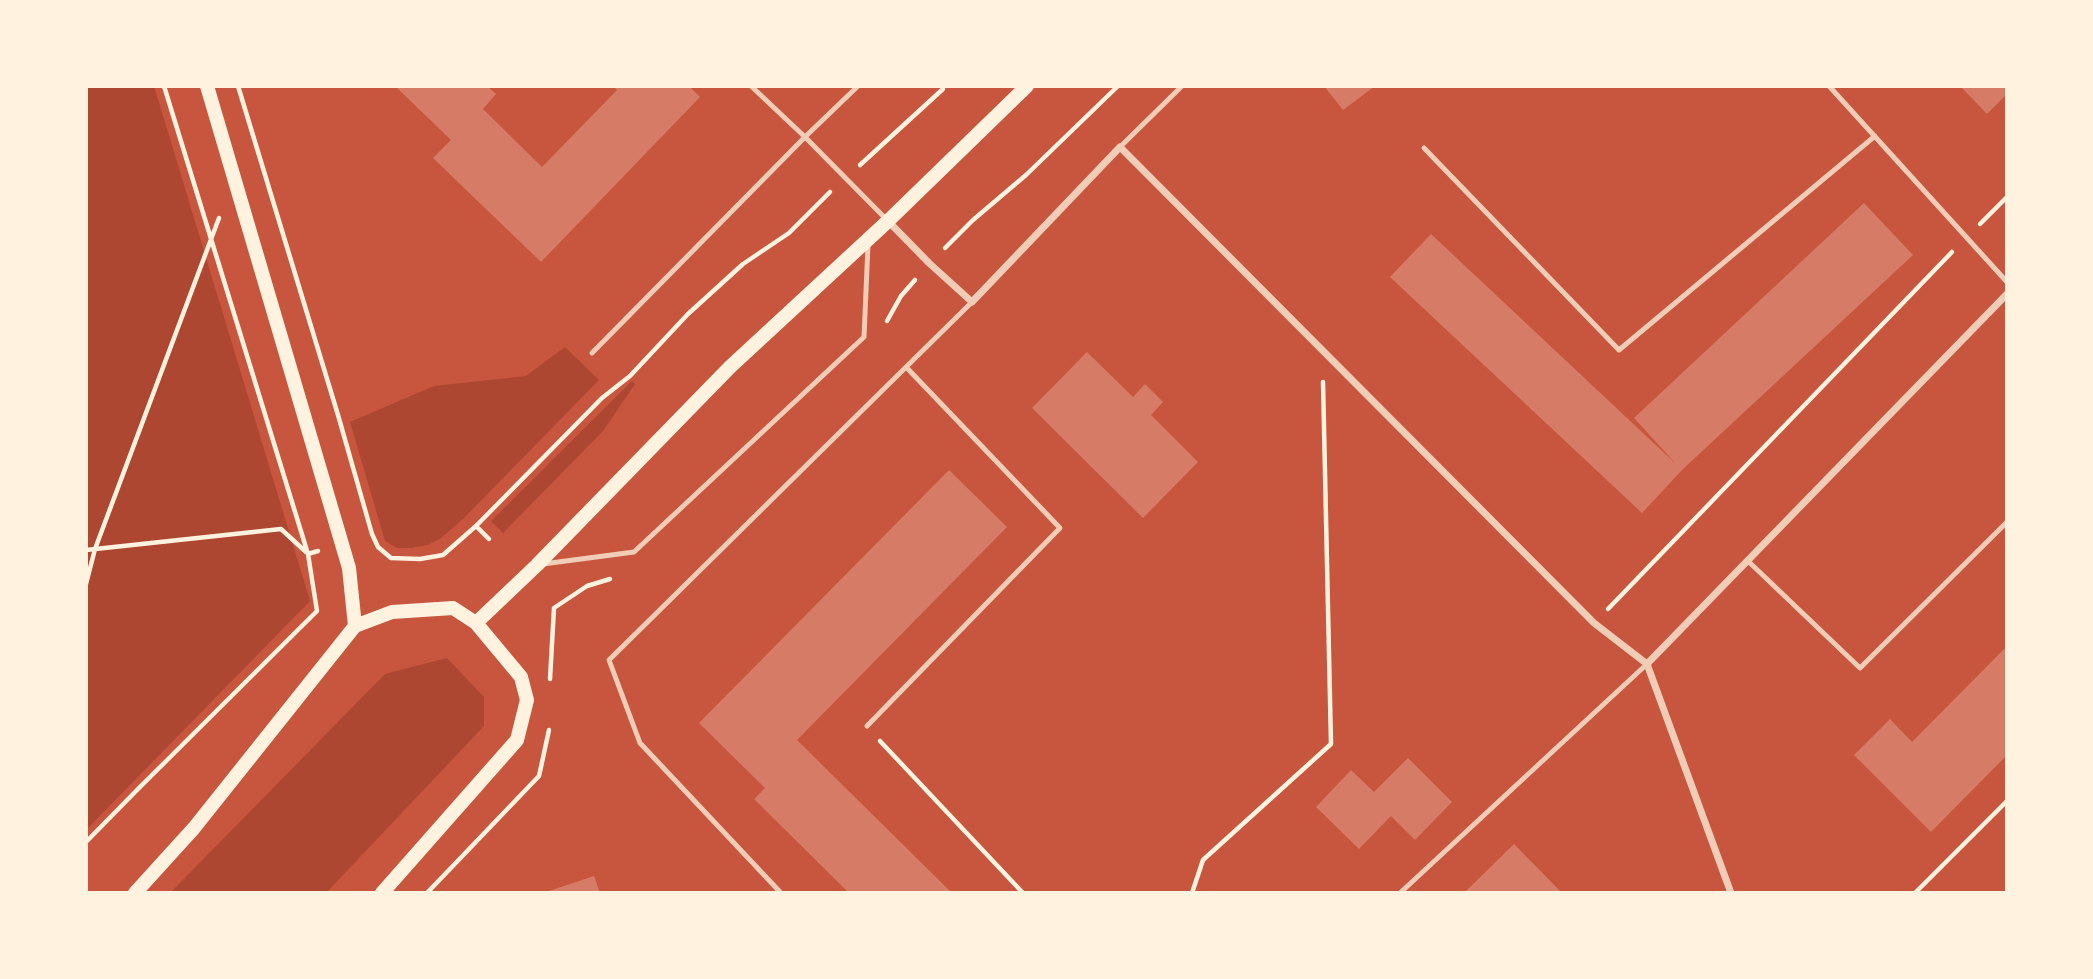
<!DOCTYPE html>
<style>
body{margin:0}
#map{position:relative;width:2093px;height:979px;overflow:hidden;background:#c8553d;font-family:Lato,sans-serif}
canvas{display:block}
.frame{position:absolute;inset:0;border:88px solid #fff3e0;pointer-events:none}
</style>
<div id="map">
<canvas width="2093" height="979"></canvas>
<div class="frame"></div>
</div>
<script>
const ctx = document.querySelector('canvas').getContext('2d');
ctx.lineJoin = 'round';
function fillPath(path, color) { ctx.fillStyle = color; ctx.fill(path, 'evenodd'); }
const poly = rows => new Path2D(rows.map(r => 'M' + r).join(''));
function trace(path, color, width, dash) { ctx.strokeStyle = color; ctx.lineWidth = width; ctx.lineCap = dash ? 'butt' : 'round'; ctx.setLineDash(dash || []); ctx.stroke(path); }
fillPath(poly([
 [86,86,154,86,310,601,86,830],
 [565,347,599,380,463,519,440,539,428,545,411,548,397,548,385,541,350,422,434,386,526,376],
 [632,381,635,384,603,431,503,533,491,521],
 [447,658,484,697,484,726,326,893,170,893,385,674]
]), '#ae4732');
fillPath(poly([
 [395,86,487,86,496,94,483,109,542,167,617,90,613,86,689,86,700,97,541,262,433,158,451,140],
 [1324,86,1375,86,1343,110],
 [1960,86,2007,86,2007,94,1987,114],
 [1864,203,1913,255,1682,470,1642,513,1390,277,1431,234,1676,464,1634,418],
 [1087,352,1133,397,1145,384,1163,402,1151,415,1198,462,1143,518,1032,408],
 [949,470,1007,527,797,740,952,893,849,893,754,799,765,788,699,723],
 [2007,646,2007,755,1931,832,1854,755,1890,719,1912,742],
 [1408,758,1452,802,1415,840,1391,816,1359,849,1316,807,1351,770,1374,792],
 [1514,844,1562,893,1468,893,1466,891],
 [594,876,600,893,543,893]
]), '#d67c66');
trace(poly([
 [164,86,308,554],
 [238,86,338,415,372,534,378,547,391,558,420,559,443,555,476,526,602,398,630,376,688,314,743,264,789,233,830,192],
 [860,165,943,89],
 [1980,224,2007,197],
 [945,248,973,220,1026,175,1118,86],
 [887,321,901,296,915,280],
 [476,526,489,539],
 [86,550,281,529,306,552],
 [86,584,95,549,219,218],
 [1608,609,1952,252],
 [550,679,554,608,587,586,610,579],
 [880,741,1023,893],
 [86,842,138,789,317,611,308,554,318,551],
 [427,893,539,776,549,730],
 [1192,893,1203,860,1331,744,1323,382],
 [1915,893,2007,801]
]), '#fff3e0', 4.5);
trace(poly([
 [858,86,805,137,886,219],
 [1829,86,2007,282],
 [1120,147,1182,86],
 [1424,148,1619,350,1875,136],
 [592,353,805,137,751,86],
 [1748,561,1860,668,2007,522],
 [543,564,634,552,864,337,868,245],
 [867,726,1060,528,906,367],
 [781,893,640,743,609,660,972,302],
 [1400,893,1647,664]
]), '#f1ccb7', 5);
trace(poly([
 [888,221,929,263,972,302,1120,147,1594,623,1647,664],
 [1647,664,2007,294],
 [1647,664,1731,893]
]), '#f1ccb7', 7);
trace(poly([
 [207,86,349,568,355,626],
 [476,623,537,565,730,367,888,221,1027,86],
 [135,893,194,828,355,626,392,612,453,608,476,623,521,677,527,700,517,740,382,893]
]), '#fff3e0', 14);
</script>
